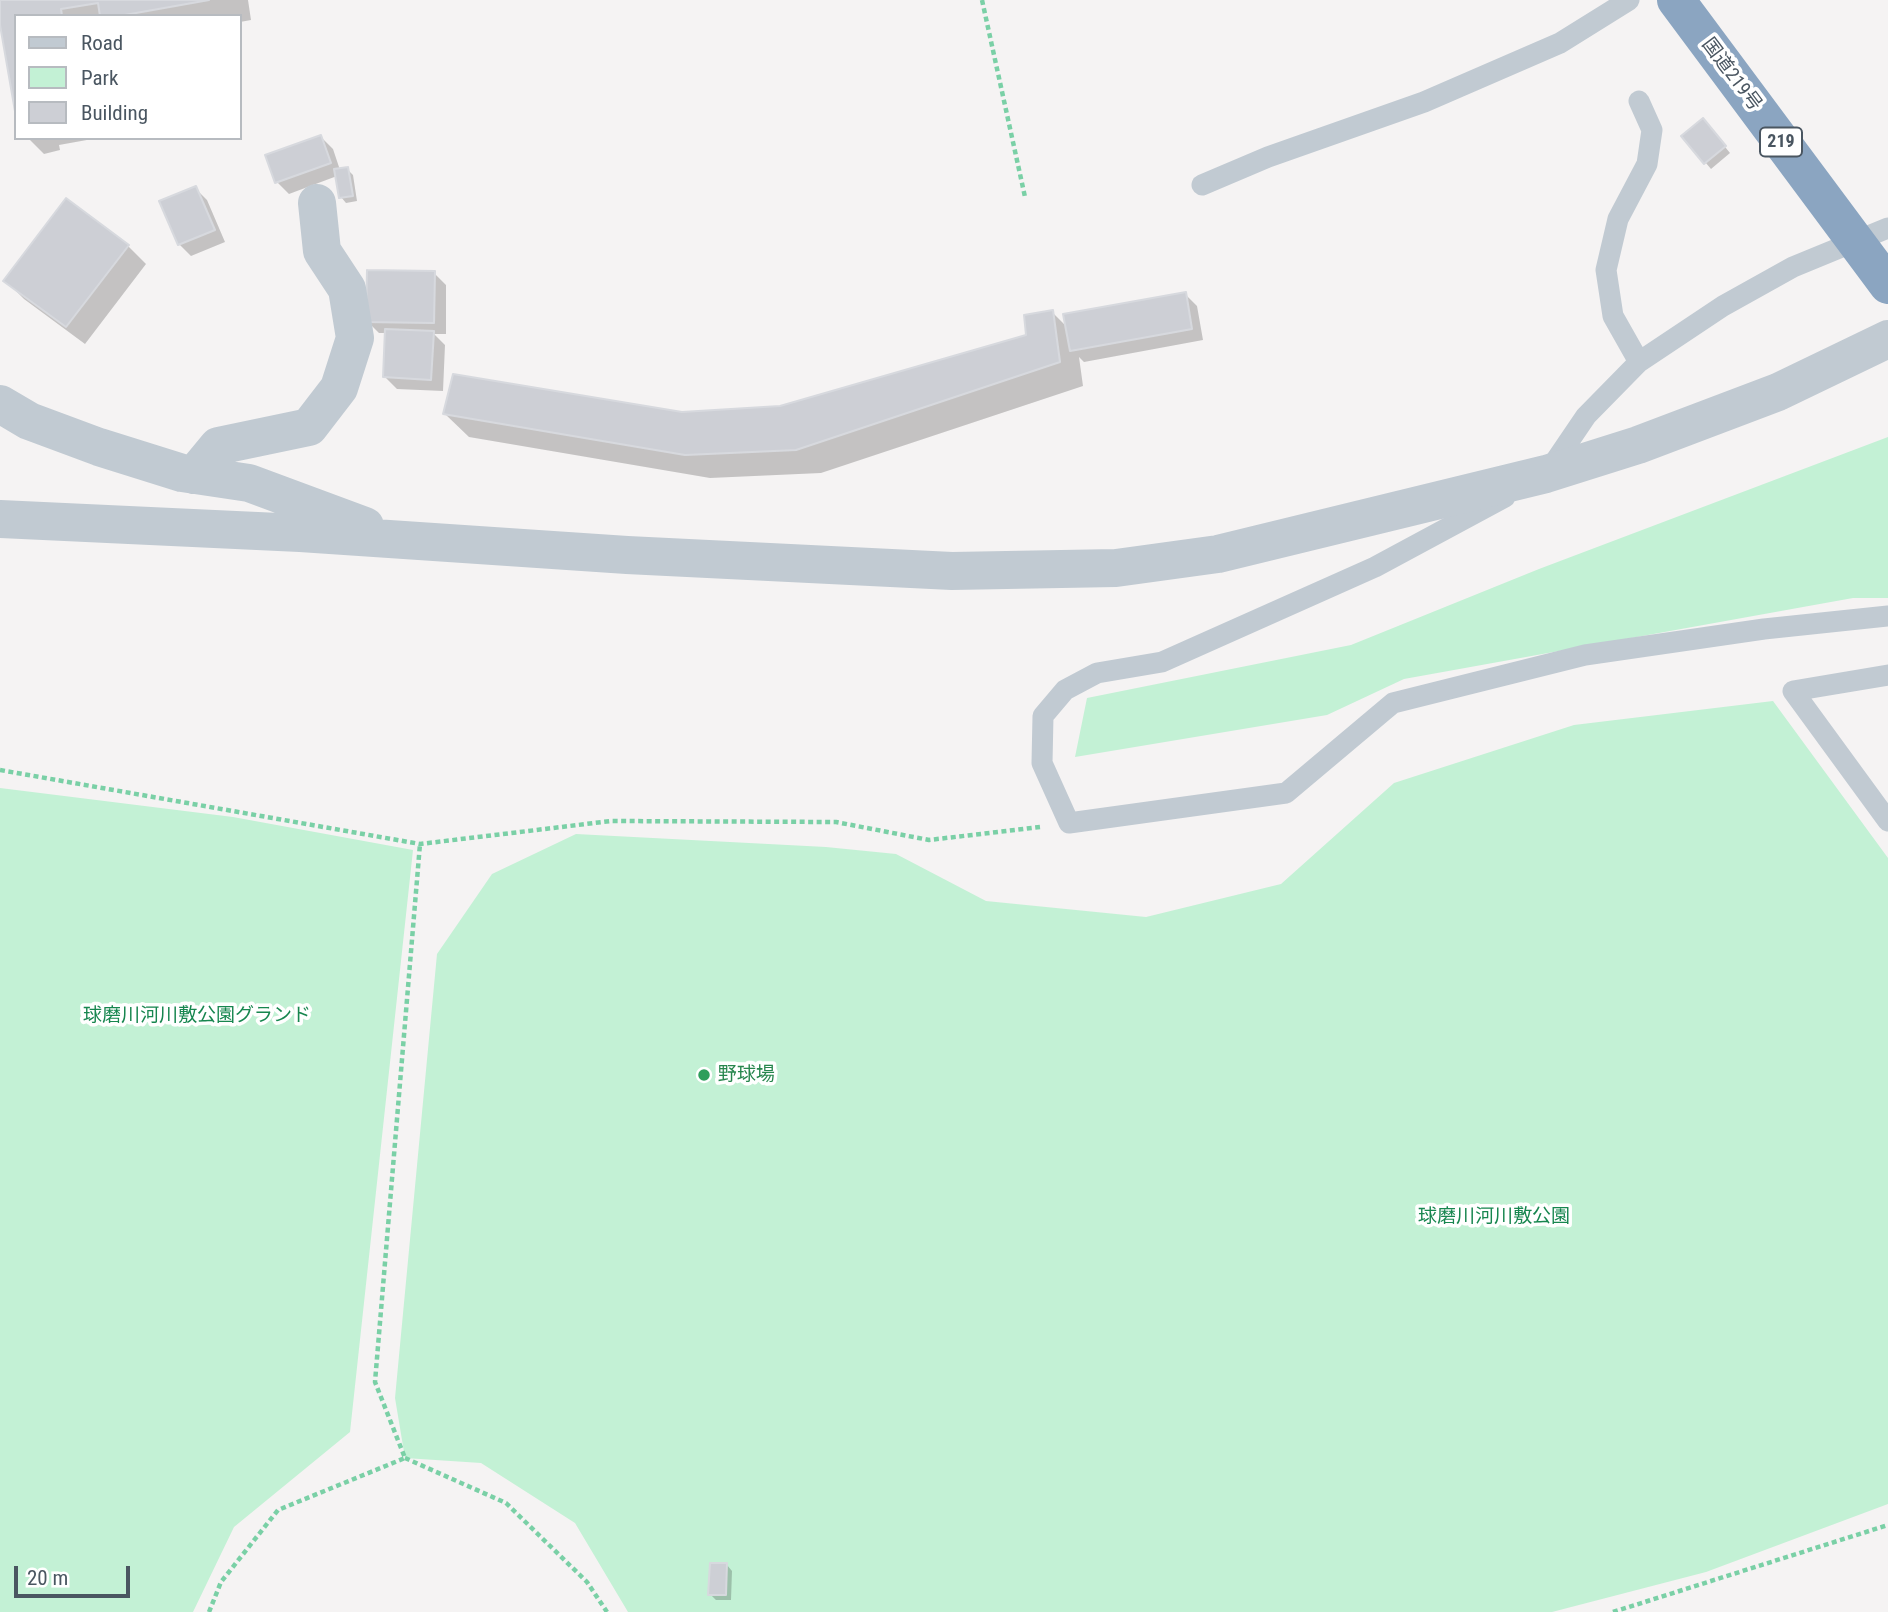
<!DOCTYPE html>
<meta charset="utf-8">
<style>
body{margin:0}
#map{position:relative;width:1888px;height:1612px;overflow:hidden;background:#f5f3f3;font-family:"Roboto Condensed",sans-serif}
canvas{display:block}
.legend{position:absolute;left:14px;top:14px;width:228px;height:126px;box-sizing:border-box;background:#fff;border:2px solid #b7bbc0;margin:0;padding:9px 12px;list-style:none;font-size:21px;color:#4a5661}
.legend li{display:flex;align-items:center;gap:14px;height:35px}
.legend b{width:35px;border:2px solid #b7bbc0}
.scale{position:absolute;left:14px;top:1566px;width:116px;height:32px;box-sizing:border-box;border:4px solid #4a5661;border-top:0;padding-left:9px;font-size:21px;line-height:24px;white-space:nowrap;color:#4a5661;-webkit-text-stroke:5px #fff;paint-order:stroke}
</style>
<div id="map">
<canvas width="1888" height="1612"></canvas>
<ul class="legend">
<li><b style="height:9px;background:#c1cad2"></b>Road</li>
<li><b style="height:19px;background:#c3f1d5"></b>Park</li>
<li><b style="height:19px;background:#cdcfd5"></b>Building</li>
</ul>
<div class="scale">20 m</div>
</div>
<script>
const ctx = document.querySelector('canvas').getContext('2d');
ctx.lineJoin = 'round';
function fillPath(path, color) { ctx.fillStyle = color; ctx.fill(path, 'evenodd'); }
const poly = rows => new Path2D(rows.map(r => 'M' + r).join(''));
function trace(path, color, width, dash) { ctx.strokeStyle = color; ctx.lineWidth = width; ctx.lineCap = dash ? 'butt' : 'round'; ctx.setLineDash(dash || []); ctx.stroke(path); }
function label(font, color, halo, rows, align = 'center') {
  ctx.font = font + ' "Roboto Condensed","Noto Sans JP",sans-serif'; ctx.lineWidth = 7; ctx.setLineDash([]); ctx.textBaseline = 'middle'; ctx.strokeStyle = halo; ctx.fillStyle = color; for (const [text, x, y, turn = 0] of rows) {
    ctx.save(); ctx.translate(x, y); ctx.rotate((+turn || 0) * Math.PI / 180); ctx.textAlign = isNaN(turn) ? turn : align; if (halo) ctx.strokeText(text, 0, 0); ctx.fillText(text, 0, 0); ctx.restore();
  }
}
fillPath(poly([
 [1888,437,1888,598,1853,598,1404,679,1327,715,1075,757,1087,698,1351,645,1539,569],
 [1773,701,1888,858,1888,1504,1706,1572,1552,1612,628,1612,575,1523,481,1463,405,1458,395,1398,437,954,492,874,576,834,826,847,896,854,986,901,1146,917,1281,884,1394,783,1574,725],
 [0,788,233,817,413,850,350,1432,234,1527,193,1612,0,1612]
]), '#c3f1d5');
fillPath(poly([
 [0,0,248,0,251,20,240,22,240,16,0,15],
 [1708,126,1730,153,1711,169,1683,136],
 [321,137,333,149,340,170,347,169,353,175,357,201,346,203,341,197,337,176,289,194,277,182],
 [28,138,98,138,59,145,60,150,44,154],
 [195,188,207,200,225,242,191,256,179,244],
 [128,246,146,264,85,344,24,299,6,281],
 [434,273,446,285,446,334,434,334,445,345,443,391,397,389,385,377,386,333,379,333,367,321],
 [1185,294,1197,306,1203,340,1084,362,1079,357,1083,386,821,473,710,478,469,437,445,414,682,414,780,408,1027,336,1052,312,1067,327],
 [727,1565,732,1571,731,1600,716,1600,710,1594]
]), '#0003');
const building = poly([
 [0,0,209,0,119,16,100,16,98,3,61,9,62,16,16,16,16,117,0,25,0,0],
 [1703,118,1726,146,1704,164,1681,136,1703,118],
 [321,135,331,163,275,183,265,155,321,135],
 [348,167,353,196,339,198,334,169,348,167],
 [196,186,215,230,178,245,159,201,196,186],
 [66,198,129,245,66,327,3,281,66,198],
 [367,270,435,271,434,323,366,322,367,270],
 [1186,292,1192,329,1070,351,1063,314,1186,292],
 [1053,310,1060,362,796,450,685,455,443,414,453,374,682,412,780,406,1026,335,1024,315,1053,310],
 [385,329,434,331,431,380,383,377,385,329],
 [710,1563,727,1563,726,1595,708,1595,710,1563]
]);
fillPath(building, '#cdcfd5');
trace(building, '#d7d9de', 2);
trace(poly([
 [982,0,1025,197],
 [0,770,420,844,611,821,836,822,929,840,1040,827],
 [405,1458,506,1503,587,1582,607,1612],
 [209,1612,221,1582,278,1510,405,1458,375,1382,420,844],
 [1613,1612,1888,1525]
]), '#7ad0a6', 4.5, [5, 3.5]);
trace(poly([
 [1202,185,1268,157,1424,102,1560,43,1629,0],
 [1639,362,1613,316,1606,270,1618,219,1647,164,1652,130,1639,101],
 [1548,472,1586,416,1639,362,1723,306,1793,267,1888,228],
 [1505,497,1375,567,1162,662,1097,673,1065,690,1043,716,1042,763,1069,823,1286,793,1393,703,1585,655,1764,629,1888,616],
 [1888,675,1793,691,1888,821]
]), '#c1cad2', 21);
trace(poly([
 [0,404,29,421,99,447,182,473,249,483,365,526],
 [194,475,218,446,309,427,339,388,355,338,347,289,322,251,317,203],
 [0,519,300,533,627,555,952,571,1116,568,1218,554,1546,474,1638,445,1778,392,1888,339]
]), '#c1cad2', 38);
trace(poly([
 [1676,0,1888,285]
]), '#8ba5c1', 38);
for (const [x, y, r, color] of [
 [704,1075,7,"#2e9e5b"]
]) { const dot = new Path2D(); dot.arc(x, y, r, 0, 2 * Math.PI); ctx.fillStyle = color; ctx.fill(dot); trace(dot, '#fff', 2.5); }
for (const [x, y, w] of [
 [1781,142,42]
]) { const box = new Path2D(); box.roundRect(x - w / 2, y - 14.5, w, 29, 5); ctx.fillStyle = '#fff'; ctx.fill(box); trace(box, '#4a5661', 2); }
label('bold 18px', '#4a5661', null, [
 ["219",1781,142]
]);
label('19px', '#4a5661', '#fff', [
 ["国道219号",1731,75,53]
]);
label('19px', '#17864f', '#fff', [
 ["球磨川河川敷公園グランド",197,1016],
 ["球磨川河川敷公園",1494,1217]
]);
label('19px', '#27864d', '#fff', [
 ["野球場",718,1075]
], 'left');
</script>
